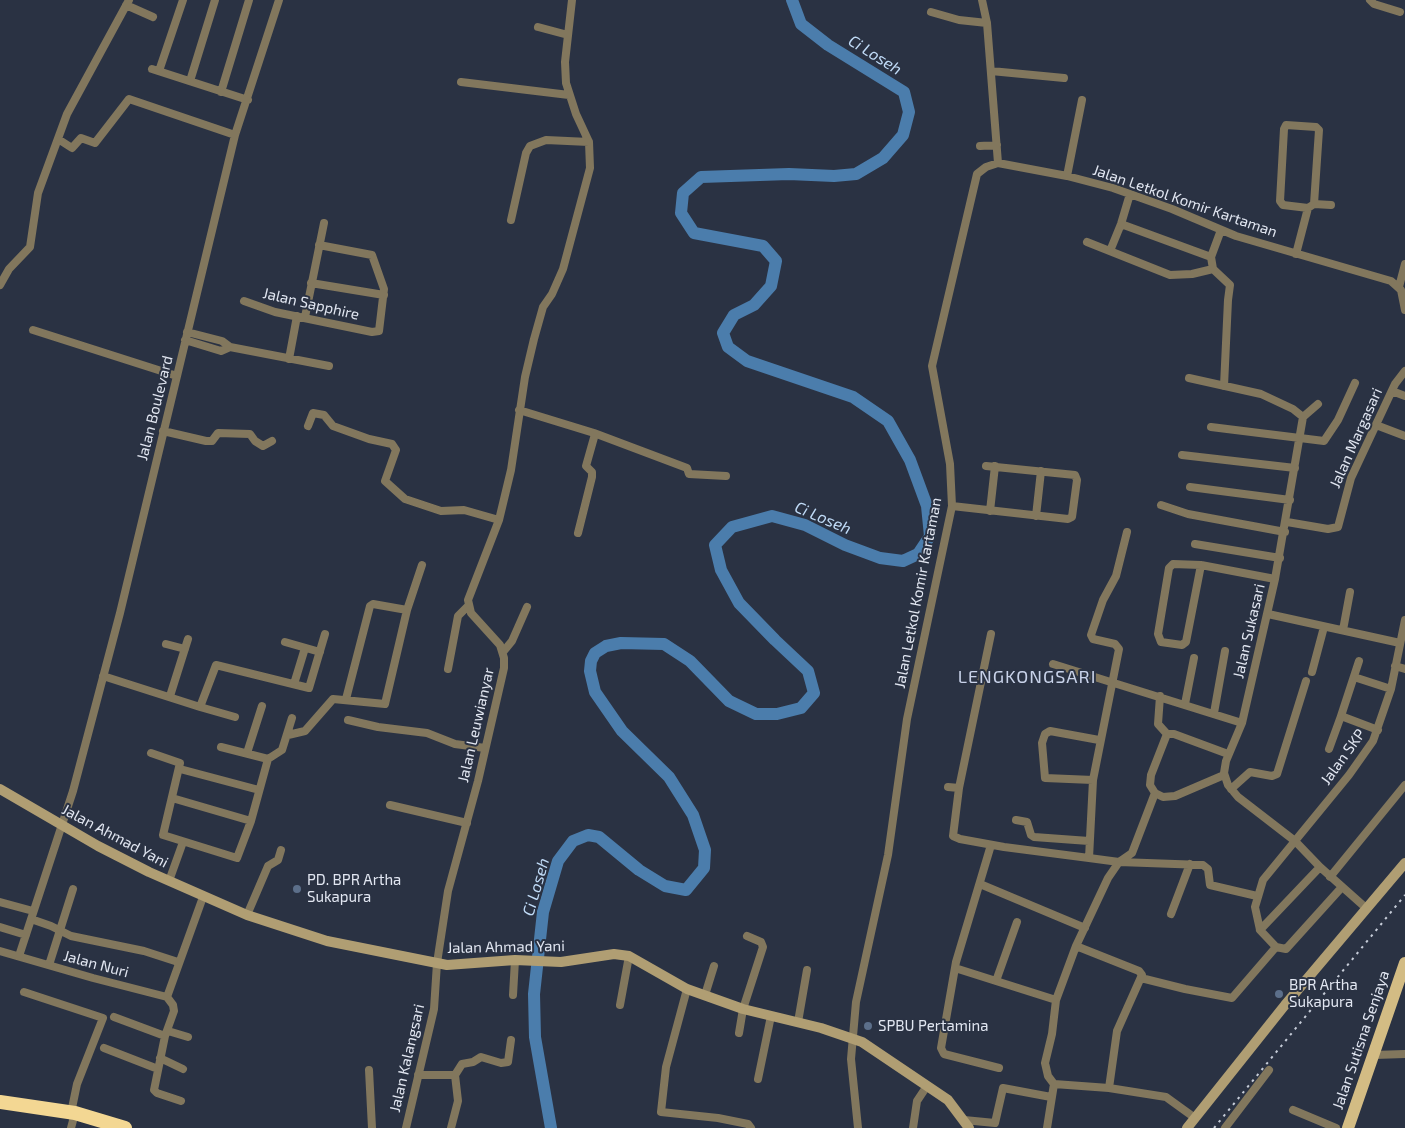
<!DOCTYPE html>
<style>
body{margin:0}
canvas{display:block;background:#2a3243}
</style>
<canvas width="1405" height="1128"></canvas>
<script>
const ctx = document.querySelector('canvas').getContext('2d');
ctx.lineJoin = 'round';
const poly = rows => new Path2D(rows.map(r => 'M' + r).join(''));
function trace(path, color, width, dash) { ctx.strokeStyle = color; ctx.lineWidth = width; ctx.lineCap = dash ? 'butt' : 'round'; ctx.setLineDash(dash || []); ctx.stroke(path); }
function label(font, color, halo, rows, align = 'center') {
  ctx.font = font + ' "Exo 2",sans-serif'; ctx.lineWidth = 4; ctx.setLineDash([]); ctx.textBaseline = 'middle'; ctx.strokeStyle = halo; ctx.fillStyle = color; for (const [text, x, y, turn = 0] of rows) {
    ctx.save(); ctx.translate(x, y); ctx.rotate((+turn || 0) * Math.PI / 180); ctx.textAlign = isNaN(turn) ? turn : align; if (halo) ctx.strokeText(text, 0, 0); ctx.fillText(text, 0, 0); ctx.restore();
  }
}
trace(poly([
 [551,1128,535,1037,534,994,543,912,558,861,573,841,588,835,599,837,639,870,665,886,686,890,704,868,705,850,693,815,669,777,622,731,595,692,590,671,591,661,595,653,606,646,621,643,664,644,690,661,729,701,756,714,777,714,801,708,814,693,808,671,775,640,739,603,721,570,715,545,732,527,772,516,805,525,845,545,880,558,903,561,918,554,930,536,927,506,910,460,888,421,853,397,747,361,728,347,723,333,734,315,754,305,771,286,776,261,763,246,694,233,681,213,683,193,701,177,789,174,834,176,856,174,883,158,903,135,909,112,904,92,828,45,801,24,792,0]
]), '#4b7dac', 12);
trace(poly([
 [982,0,987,23,998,163],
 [1370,0,1374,4,1400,12],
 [126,5,153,17],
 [931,12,959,20,987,23],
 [538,27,568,35],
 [152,69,248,100],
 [159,71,183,0],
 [991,71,1064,78],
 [190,81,215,0],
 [461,82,569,95],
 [221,92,249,0],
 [58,139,72,148,81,138,95,143,129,99,235,135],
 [980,146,997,145],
 [1067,176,1082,100],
 [1308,208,1283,205,1280,201,1284,129,1286,125,1316,127,1319,130,1314,204],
 [511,220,526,153,530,146,546,140,589,142],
 [1121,224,1211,257],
 [1221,230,1211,257,1213,269,1230,285,1228,300,1224,386],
 [1087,242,1170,275,1192,274,1213,269],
 [1110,251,1121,224,1130,194],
 [1296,254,1308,208,1314,204,1331,205],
 [311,283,384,295],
 [0,285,9,269,30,247,38,193,67,114,129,0],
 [1399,287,1405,264],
 [244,301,275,312,372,332,379,331,384,289,372,255,319,245],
 [305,317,324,223],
 [33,330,177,376],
 [187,332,222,341,230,347,329,366],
 [185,340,221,351,230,347],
 [289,359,297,316],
 [1189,378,1261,394,1293,409,1303,417,1275,579,1242,723,1226,761,1224,773,1228,785,1238,797,1295,841,1320,867,1366,908],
 [1392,391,1405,396],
 [519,410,594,433,687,468,689,474,726,476],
 [1303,417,1318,404],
 [1376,425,1405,436],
 [308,426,313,413,324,415,333,426,369,439,392,444,396,450,385,481,405,499,441,511,464,510,499,520],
 [1211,427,1324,441,1338,420,1355,383],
 [163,431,206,441,212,441,218,433,250,434,255,441,263,446,272,441],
 [1182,455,1295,468],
 [1190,487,1290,500],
 [1161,505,1188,514,1285,532],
 [952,506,1068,519,1072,517,1077,480,1075,475,986,466],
 [990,511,995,466],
 [1036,516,1041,471],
 [1287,522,1328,529,1338,527,1351,478,1395,384,1405,371],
 [1127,532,1116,576,1103,600,1091,635,1093,639,1115,644,1119,649,1093,780,1089,858,1119,862,1203,865,1208,869,1210,885,1257,896],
 [578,533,592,477,592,472,586,466,595,434],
 [1195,544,1280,558],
 [1201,565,1186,642,1182,645,1161,642,1158,634,1169,568,1173,564,1201,565,1275,579],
 [1268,614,1400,643],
 [1343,630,1350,592],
 [991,634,959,788,953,836,960,839,1004,847,1089,858],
 [285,642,320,652],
 [166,644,185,649],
 [503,652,512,641,527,607],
 [1359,661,1341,716,1378,730],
 [1053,664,1242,723],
 [1395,666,1405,669],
 [448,669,458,616,468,606],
 [1312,672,1324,627],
 [103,676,200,707,216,665,309,688,325,634],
 [1354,677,1391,689],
 [294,684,305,648],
 [170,696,188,639],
 [346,699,370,606,373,604,407,610],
 [1185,704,1194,658],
 [200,707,235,717],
 [1214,713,1225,651],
 [348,720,378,727,427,733,455,744,485,748],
 [1167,734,1174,734,1228,754],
 [288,735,305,731,333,699,385,704,407,610,422,565],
 [1329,749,1341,716],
 [151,753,180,763,163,835,237,858,251,821,268,759,221,747],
 [247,753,262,706],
 [268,759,282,750,292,718],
 [180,769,259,790],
 [1093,780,1045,778,1042,743,1045,734,1050,731,1099,740],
 [948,787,959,788],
 [1231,789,1250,772,1272,776,1277,774,1306,681],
 [1155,793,1150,785,1151,775,1167,734,1158,724,1160,696],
 [172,798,251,821],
 [390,805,467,823],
 [1016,820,1027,822,1031,835,1034,837,1089,841],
 [991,845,956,962,941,1048,944,1054,999,1068],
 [1330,877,1405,785],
 [169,881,183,842],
 [980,884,1085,928],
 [1342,887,1286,949,1276,947,1260,930,1255,907,1263,880,1349,775,1373,741,1391,689,1405,620],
 [0,902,33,911],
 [1171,914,1190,864],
 [247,915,268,866,278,860,281,850],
 [31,919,51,926,71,936,144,951,178,962],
 [0,927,26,935],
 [1260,930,1320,867],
 [1076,946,1139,971,1142,975,1117,1031,1109,1088],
 [0,951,93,978,167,997],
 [19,956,73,791,120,613,235,135,279,0],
 [49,965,73,889],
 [955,968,1056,1000],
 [1141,978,1185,989,1232,998,1276,947],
 [996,981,1017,922],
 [687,989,666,1067,661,1112,718,1118,748,1124,751,1128],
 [24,992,103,1018,77,1084,71,1113],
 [513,995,515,960],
 [705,995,714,966],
 [167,997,173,1005,174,1011,165,1036,154,1090,157,1093,181,1101],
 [167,997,203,897],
 [620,1005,629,956],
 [114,1017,165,1036],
 [798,1022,807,970],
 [168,1031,188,1037],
 [739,1033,743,1009,763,947,761,942,747,936],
 [104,1048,158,1069],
 [1374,1055,1405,1054],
 [160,1058,183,1069],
 [369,1070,372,1128],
 [418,1075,455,1075],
 [758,1079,771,1016],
 [1054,1084,1109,1088,1166,1097,1195,1118],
 [1293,1110,1336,1128],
 [964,1120,995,1123,1003,1088,1051,1097],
 [71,1128,75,1113],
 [406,1128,434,1009,437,963,448,891,478,781,504,668,504,658,500,645,471,613,468,600,499,520,511,470,525,377,534,339,543,307,552,294,563,269,590,168,589,142,576,114,566,83,565,62,572,0],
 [451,1128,458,1101,455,1075,462,1064,473,1062,481,1057,501,1063,508,1062,511,1040],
 [858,1128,851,1059,856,1002,888,855,907,719,952,506,950,464,932,366,977,174,986,167,998,163,1067,176,1113,188,1172,209,1236,236,1391,281,1401,290,1405,310],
 [913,1128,917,1101,927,1086],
 [1047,1128,1054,1084,1048,1076,1045,1063,1052,1034,1056,1000,1076,946,1108,878,1119,862,1132,853,1155,793,1163,797,1175,796,1224,775],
 [1225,1128,1269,1070]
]), '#82775d', 8);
trace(poly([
 [0,789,98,846,149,872,247,915,327,941,447,965,515,960,561,962,614,954,629,956,687,989,743,1009,821,1028,862,1042,948,1100,969,1128],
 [1187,1128,1285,1005,1405,863]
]), '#b09e73', 10);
trace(poly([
 [1348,1128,1405,963]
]), '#d3bc84', 12);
trace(poly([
 [0,1102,75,1113,125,1128]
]), '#f3d793', 14);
trace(poly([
 [1214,1128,1405,895]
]), '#c6ccd8', 2, [2.5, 5]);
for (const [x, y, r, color] of [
 [297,889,5,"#5c6f8a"],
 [1279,994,5,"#5c6f8a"],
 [868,1026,5,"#5c6f8a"]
]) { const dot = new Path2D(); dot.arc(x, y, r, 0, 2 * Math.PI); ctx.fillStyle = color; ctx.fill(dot); trace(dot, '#2a3243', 2); }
label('15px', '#e1e6f1', '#2a3243', [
 ["Jalan Letkol Komir Kartaman",1185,201,19],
 ["Jalan Sapphire",311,304,13],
 ["Jalan Boulevard",155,408,-76],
 ["Jalan Margasari",1356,438,-66],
 ["Jalan Letkol Komir Kartaman",918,593,-79],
 ["Jalan Sukasari",1249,631,-77],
 ["Jalan Leuwianyar",476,725,-77],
 ["Jalan SKP",1343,757,-54],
 ["Jalan Ahmad Yani",115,836,28],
 ["Jalan Ahmad Yani",506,947,-1],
 ["Jalan Nuri",96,964,15],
 ["Jalan Sutisna Senjaya",1361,1040,-71],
 ["Jalan Kalangsari",407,1058,-77]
]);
label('15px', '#e1e6f1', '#2a3243', [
 ["PD. BPR Artha",307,880],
 ["Sukapura",307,897],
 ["BPR Artha",1289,985],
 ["Sukapura",1289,1002],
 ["SPBU Pertamina",878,1026]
], 'left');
label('italic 16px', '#c0dbf7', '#2a3243', [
 ["Ci Loseh",875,55,32],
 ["Ci Loseh",823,518,23],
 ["Ci Loseh",536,887,-74]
]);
ctx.letterSpacing = '1px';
label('18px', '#c8d2e9', '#2a3243', [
 ["LENGKONGSARI",1027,677]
]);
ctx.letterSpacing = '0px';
</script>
